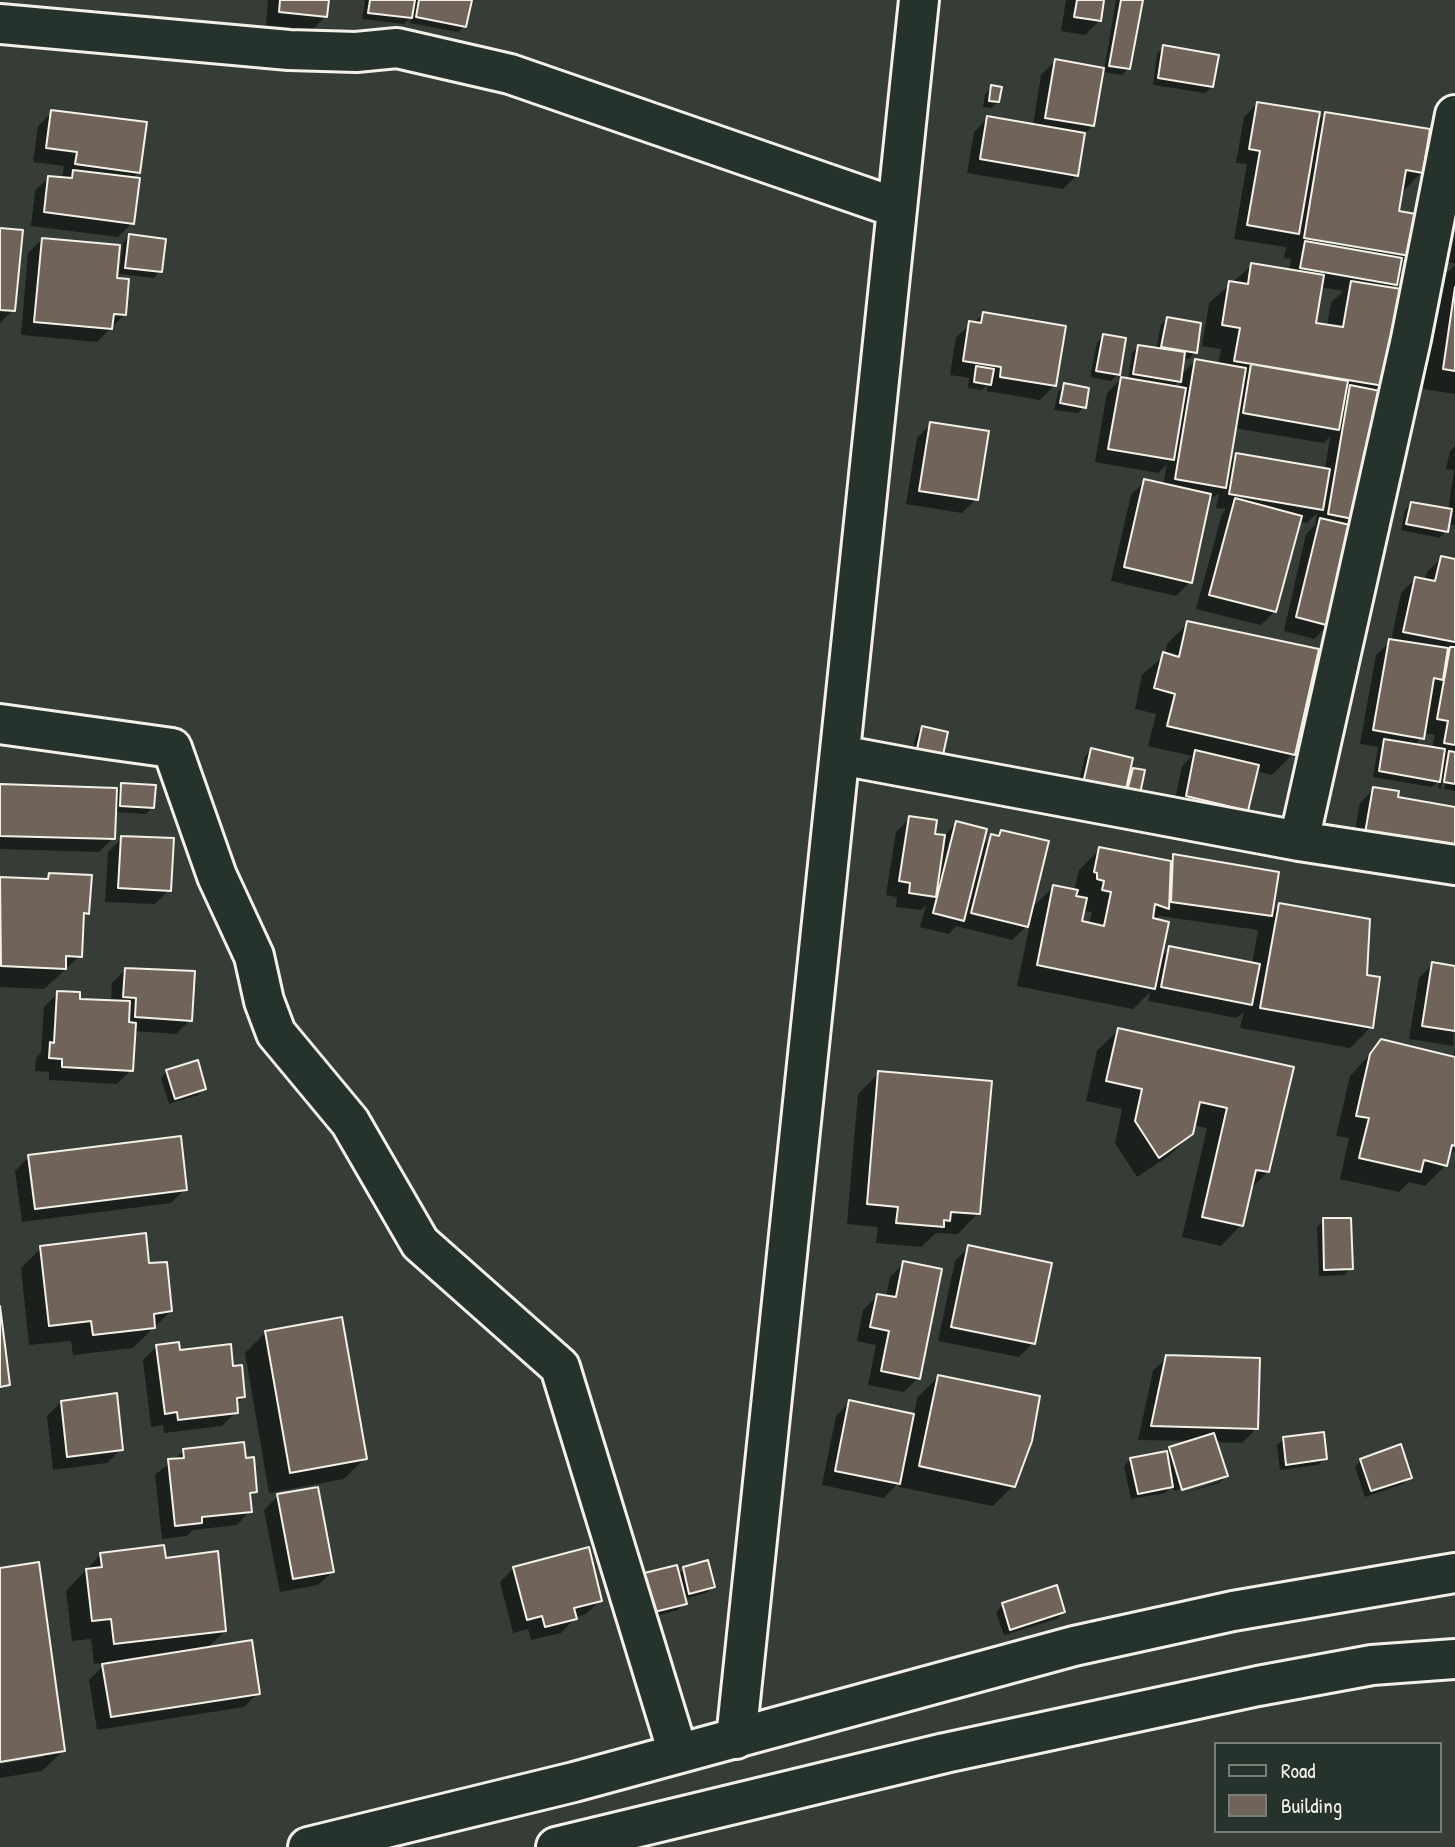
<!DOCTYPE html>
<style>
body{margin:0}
#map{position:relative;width:1455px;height:1847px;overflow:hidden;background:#353d36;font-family:"Patrick Hand",sans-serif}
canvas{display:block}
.legend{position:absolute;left:1214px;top:1742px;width:228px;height:91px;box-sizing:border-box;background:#26332d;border:2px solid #787f78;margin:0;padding:9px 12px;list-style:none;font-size:21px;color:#f4f1e8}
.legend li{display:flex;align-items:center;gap:14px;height:35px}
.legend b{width:35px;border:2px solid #787f78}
</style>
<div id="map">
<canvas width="1455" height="1847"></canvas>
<ul class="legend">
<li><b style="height:9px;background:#26332d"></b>Road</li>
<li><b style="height:19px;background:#70645a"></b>Building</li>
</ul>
</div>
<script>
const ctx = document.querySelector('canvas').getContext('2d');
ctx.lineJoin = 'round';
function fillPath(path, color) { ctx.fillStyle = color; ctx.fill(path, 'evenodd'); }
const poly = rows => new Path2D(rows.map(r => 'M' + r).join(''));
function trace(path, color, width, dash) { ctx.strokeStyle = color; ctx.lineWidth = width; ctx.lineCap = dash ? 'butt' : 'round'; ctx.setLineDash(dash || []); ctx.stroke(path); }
fillPath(poly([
 [268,0,328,0,326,16,312,30,266,25],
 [365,0,470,0,465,26,458,32,410,23,411,17,404,24,362,19],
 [1066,0,1102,0,1099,21,1085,35,1061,31],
 [1116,0,1141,0,1129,68,1122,75,1102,72,1093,125,1083,135,1077,175,1063,189,967,173,974,132,988,118,1033,126,1041,75,1055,61,1104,70],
 [1164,47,1211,87,1205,93,1153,85,1157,54],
 [992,87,998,102,991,108,983,107,985,94],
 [1258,103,1316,123,1326,113,1422,172,1401,193,1396,213,1408,255,1399,264,1396,284,1390,289,1383,385,1376,392,1356,519,1328,625,1314,639,1284,631,1306,534,1315,525,1317,513,1307,523,1299,522,1275,611,1261,625,1196,609,1222,514,1226,509,1216,508,1219,493,1208,501,1190,582,1176,596,1111,581,1131,495,1145,481,1163,485,1167,464,1158,473,1095,462,1107,393,1121,379,1128,380,1132,353,1139,346,1156,349,1161,325,1167,319,1195,352,1189,359,1182,358,1180,376,1195,361,1218,365,1221,349,1202,346,1209,303,1252,265,1289,271,1291,259,1284,258,1286,247,1234,239,1247,164,1236,163,1244,117],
 [1320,287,1343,291,1331,303,1327,326,1314,324],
 [1181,379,1179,388,1173,387],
 [1234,428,1324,443,1330,436,1325,470,1237,455,1228,464],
 [52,112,139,172,132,179,132,223,118,237,31,226,35,191,49,177,62,179,64,166,33,162,38,126],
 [1455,194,1455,264,1439,260],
 [0,230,13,310,0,323],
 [129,236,160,271,154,278,119,274,123,243],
 [42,239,115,279,125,314,97,342,21,335,28,253],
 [1455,265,1455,394,1423,389,1439,281],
 [984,314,1054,386,1040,400,987,391,987,385,982,390,968,388,969,378,950,375,956,337],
 [1103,336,1118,374,1111,381,1090,377,1097,343],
 [1064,385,1084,407,1078,413,1054,410,1058,392],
 [931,424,976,499,962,513,906,504,917,438],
 [1455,446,1455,525,1447,524,1446,531,1439,538,1401,530,1405,510,1412,503,1448,511,1454,470,1446,469,1450,451],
 [1441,558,1455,561,1455,791,1444,789,1450,759,1446,759,1441,789,1438,788,1440,780,1432,787,1373,777,1378,747,1360,744,1376,655,1391,641,1401,593,1415,579,1425,581,1427,572],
 [1423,733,1435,735,1432,748,1415,746],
 [1188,623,1293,754,1272,775,1256,771,1247,810,1233,824,1173,809,1182,766,1192,756,1148,746,1156,714,1135,709,1142,675,1165,655,1167,644],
 [922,728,933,769,909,764,916,735],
 [1091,750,1127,776,1134,770,1138,793,1076,794,1085,756],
 [122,785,153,807,146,814,114,812,113,838,99,852,0,849,0,786,117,789],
 [1374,789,1397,799,1455,808,1351,853,1360,803],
 [910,818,933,835,943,837,956,823,981,846,1002,831,1030,910,1053,887,1074,892,1079,870,1100,849,1167,862,1174,855,1271,914,1280,905,1365,976,1371,1027,1350,1048,1240,1028,1244,1011,1237,1018,1148,1001,1150,992,1133,1009,1017,986,1030,923,1012,940,956,926,949,934,920,927,926,905,921,910,896,907,897,897,886,895,896,832],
 [1083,911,1092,912,1089,924,1080,923],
 [1159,916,1258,930,1252,964,1170,948,1160,958,1155,920],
 [122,838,169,890,155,904,105,902,108,852],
 [50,875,88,913,82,919,80,956,44,989,0,987,0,879,44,881],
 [1433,964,1455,968,1453,1046,1409,1039,1419,978],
 [126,969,190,1020,176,1034,133,1031,131,1070,117,1084,49,1080,49,1072,35,1071,36,1058,41,1053,44,1007,58,993,78,1000,111,1002,112,983],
 [1118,1030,1292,1068,1268,1171,1250,1190,1241,1225,1221,1246,1182,1237,1207,1128,1193,1125,1192,1133,1170,1155,1137,1177,1115,1143,1122,1109,1086,1101,1097,1051],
 [1382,1041,1453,1058,1455,1050,1455,1150,1447,1158,1446,1165,1425,1186,1409,1182,1399,1192,1340,1179,1349,1138,1336,1136,1350,1076],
 [167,1071,204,1088,198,1095,169,1104,161,1078],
 [879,1073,978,1213,958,1234,936,1233,921,1247,876,1243,878,1227,847,1224,858,1094],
 [29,1157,185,1189,171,1203,22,1222,15,1171],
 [1324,1220,1351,1268,1344,1275,1319,1276,1317,1227],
 [969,1247,1033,1343,1019,1357,938,1341,955,1261],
 [41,1248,147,1265,171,1311,133,1348,73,1355,71,1341,29,1345,21,1268],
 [904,1263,918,1378,904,1392,868,1385,876,1345,857,1341,863,1310,877,1296,886,1297,890,1277],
 [266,1332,365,1458,344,1479,269,1493,245,1353],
 [157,1346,231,1368,243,1397,236,1405,236,1412,222,1426,164,1433,163,1425,151,1427,143,1360],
 [1167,1357,1256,1429,1242,1443,1215,1442,1226,1476,1219,1483,1176,1496,1220,1481,1220,1477,1174,1491,1173,1485,1165,1493,1131,1499,1124,1466,1131,1459,1166,1453,1191,1441,1138,1440,1153,1371],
 [938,1377,1013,1486,993,1506,899,1487,900,1481,884,1498,822,1485,836,1416,850,1402,914,1415,917,1398],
 [61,1402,121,1449,107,1463,53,1470,47,1416],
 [1284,1439,1325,1459,1318,1465,1280,1470,1277,1445],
 [184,1451,245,1460,255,1492,249,1498,250,1511,237,1525,193,1530,187,1536,162,1539,155,1475],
 [1361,1460,1410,1477,1403,1484,1365,1497,1355,1467],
 [278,1496,332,1572,318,1585,280,1592,264,1510],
 [101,1554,164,1560,225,1631,206,1649,258,1693,244,1707,97,1730,89,1680,106,1663,94,1664,91,1639,72,1641,66,1591],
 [514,1568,600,1601,586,1614,575,1618,561,1633,531,1640,528,1629,513,1633,500,1582],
 [684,1569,713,1587,706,1593,684,1599,685,1603,678,1610,640,1620],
 [0,1570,63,1751,42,1771,0,1778,0,1764,43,1757,43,1753,0,1760],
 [1003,1605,1063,1612,1057,1619,1004,1635,996,1612]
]), '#0007');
const building = poly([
 [280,0,329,0,327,17,279,12,280,0],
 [370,0,415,0,412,18,368,13,370,0],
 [419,0,472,0,466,27,416,17,419,0],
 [1077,0,1104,0,1101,21,1074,17,1077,0],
 [1121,0,1143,0,1130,69,1109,66,1121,0],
 [1163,45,1219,55,1213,87,1158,78,1163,45],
 [1055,59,1104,68,1094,126,1045,118,1055,59],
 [991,85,1002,87,999,102,989,101,991,85],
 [1257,102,1320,112,1299,234,1247,225,1260,151,1249,149,1257,102],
 [51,110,147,122,140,173,75,164,77,152,46,148,51,110],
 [1325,112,1430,129,1423,173,1406,170,1399,211,1416,214,1410,256,1304,238,1325,112],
 [987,116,1085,133,1078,176,980,159,987,116],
 [73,170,140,178,134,224,44,212,48,176,72,178,73,170],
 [0,228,23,230,15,311,0,310,0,228],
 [129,234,166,239,162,272,125,268,129,234],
 [42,238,120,245,117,278,129,279,126,315,114,314,112,329,34,322,42,238],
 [1305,241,1402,258,1397,285,1300,268,1305,241],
 [1251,263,1324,275,1316,323,1343,327,1351,281,1401,289,1384,386,1234,361,1240,328,1222,325,1229,281,1248,284,1251,263],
 [1455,287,1455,371,1443,369,1455,287],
 [983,312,1066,326,1056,386,1000,377,1001,367,963,361,969,321,981,323,983,312],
 [1167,317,1201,323,1197,353,1161,347,1167,317],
 [1103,334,1126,338,1120,375,1096,371,1103,334],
 [1138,345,1185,352,1181,382,1133,374,1138,345],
 [1195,359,1246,368,1226,488,1175,479,1195,359],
 [1251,364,1348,381,1339,430,1243,413,1251,364],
 [976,366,994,369,991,385,974,382,976,366],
 [1121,377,1186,388,1174,460,1108,449,1121,377],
 [1064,383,1089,388,1086,408,1060,403,1064,383],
 [1350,385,1380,391,1358,520,1328,514,1350,385],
 [930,422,989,431,978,500,919,491,930,422],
 [1236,453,1330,469,1323,510,1229,494,1236,453],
 [1144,479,1211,494,1192,583,1124,567,1144,479],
 [1235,498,1302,516,1276,612,1209,595,1235,498],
 [1411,502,1452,509,1448,532,1406,524,1411,502],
 [1320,518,1354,526,1330,626,1296,617,1320,518],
 [1441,556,1455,559,1455,642,1403,632,1415,577,1435,581,1441,556],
 [1187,621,1319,649,1295,755,1167,726,1175,694,1154,688,1163,652,1179,657,1187,621],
 [1389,639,1448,648,1443,680,1434,678,1424,739,1373,730,1389,639],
 [1450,647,1455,647,1455,745,1444,743,1448,721,1437,719,1450,647],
 [922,726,948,732,941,764,915,758,922,726],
 [1384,739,1445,749,1440,782,1379,771,1384,739],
 [1091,748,1133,758,1124,798,1082,788,1091,748],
 [1195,750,1259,765,1248,811,1186,796,1195,750],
 [1449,751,1455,752,1455,784,1444,782,1449,751],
 [1133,768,1145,770,1140,794,1127,791,1133,768],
 [121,783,156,785,154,808,120,806,121,783],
 [0,784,117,788,115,839,0,836,0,784],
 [1373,787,1399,791,1398,797,1455,807,1455,855,1364,839,1373,787],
 [909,816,937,820,935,834,945,835,936,897,909,893,910,883,899,881,909,816],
 [956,821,987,829,964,921,933,913,956,821],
 [1001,830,1049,841,1028,927,971,913,991,834,999,836,1001,830],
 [121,836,174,838,171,891,118,888,121,836],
 [1099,847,1171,861,1169,909,1155,904,1153,918,1169,922,1155,989,1037,965,1053,885,1078,890,1076,896,1087,898,1082,921,1104,926,1111,892,1102,890,1104,881,1097,879,1097,873,1094,872,1099,847],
 [1173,854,1279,872,1272,916,1171,902,1173,854],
 [49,873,92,875,89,914,84,913,82,957,66,956,66,969,1,966,0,877,48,879,49,873],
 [1279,903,1370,919,1367,975,1380,977,1373,1028,1260,1008,1279,903],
 [1169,946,1260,964,1252,1005,1161,987,1169,946],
 [1432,962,1455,966,1455,1031,1422,1026,1432,962],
 [125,968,195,971,192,1021,135,1017,136,998,123,997,125,968],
 [57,991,80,992,80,999,130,1001,129,1022,136,1023,133,1071,62,1067,62,1059,49,1058,50,1042,54,1043,57,991],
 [1118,1028,1294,1067,1269,1172,1256,1170,1243,1226,1202,1217,1227,1108,1200,1102,1193,1134,1159,1158,1135,1121,1142,1089,1106,1081,1118,1028],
 [1381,1039,1455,1057,1455,1146,1452,1145,1447,1166,1424,1160,1421,1172,1359,1158,1369,1118,1356,1116,1370,1054,1381,1039],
 [198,1060,206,1089,175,1099,166,1070,198,1060],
 [878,1071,992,1081,980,1214,951,1212,950,1221,944,1220,944,1227,896,1223,898,1207,867,1204,878,1071],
 [181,1136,187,1190,35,1209,28,1155,181,1136],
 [1323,1218,1351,1218,1353,1269,1324,1270,1323,1218],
 [146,1233,149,1263,167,1262,172,1311,154,1314,155,1328,93,1335,91,1321,49,1326,40,1246,146,1233],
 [968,1245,1052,1263,1035,1344,951,1327,968,1245],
 [903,1261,942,1269,920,1379,881,1371,889,1331,870,1327,877,1294,896,1297,903,1261],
 [0,1306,10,1385,0,1387,0,1306],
 [342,1317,367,1459,290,1473,265,1331,342,1317],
 [179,1342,180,1350,231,1344,233,1366,242,1365,245,1397,237,1398,238,1413,178,1420,177,1412,165,1414,156,1345,179,1342],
 [1166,1355,1260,1358,1258,1429,1151,1426,1166,1355],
 [938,1375,1040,1396,1032,1441,1015,1487,919,1466,938,1375],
 [117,1393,123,1450,67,1457,61,1401,117,1393],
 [849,1400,914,1414,900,1484,835,1471,849,1400],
 [1324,1432,1327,1459,1286,1465,1283,1437,1324,1432],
 [1214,1433,1228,1476,1182,1490,1169,1447,1214,1433],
 [244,1442,246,1458,254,1457,257,1492,250,1493,252,1512,202,1517,202,1523,175,1526,168,1459,184,1458,183,1449,244,1442],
 [1401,1444,1412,1478,1371,1491,1360,1459,1401,1444],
 [1167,1451,1173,1487,1138,1494,1130,1458,1167,1451],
 [318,1487,334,1572,293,1579,277,1494,318,1487],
 [164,1545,166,1558,218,1551,226,1631,114,1644,111,1619,92,1621,86,1569,102,1567,100,1553,164,1545],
 [589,1547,602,1601,574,1608,577,1619,545,1627,542,1616,527,1620,513,1567,589,1547],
 [708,1560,715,1587,689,1594,683,1567,708,1560],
 [39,1562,65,1751,0,1762,0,1568,39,1562],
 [677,1565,687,1604,646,1614,636,1575,677,1565],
 [1057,1585,1065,1612,1010,1630,1002,1603,1057,1585],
 [252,1640,260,1694,111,1717,102,1664,252,1640]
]);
fillPath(building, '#70645a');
trace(building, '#f4f1e8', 2);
const street = poly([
 [0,24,289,50,356,52,397,48,510,74,897,208],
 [0,724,172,748,217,876,254,956,264,1001,276,1033,350,1122,420,1243,560,1367,678,1753],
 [840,755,1299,841,1455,865],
 [1299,841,1411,339,1455,115],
 [736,1739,919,0]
]);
const secondary = poly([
 [308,1847,574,1782,1074,1646,1233,1611,1455,1573],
 [556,1847,945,1753,1258,1686,1372,1665,1455,1659]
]);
trace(street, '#f4f1e8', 44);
trace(secondary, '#f4f1e8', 44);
trace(street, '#26332d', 38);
trace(secondary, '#26332d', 38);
</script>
